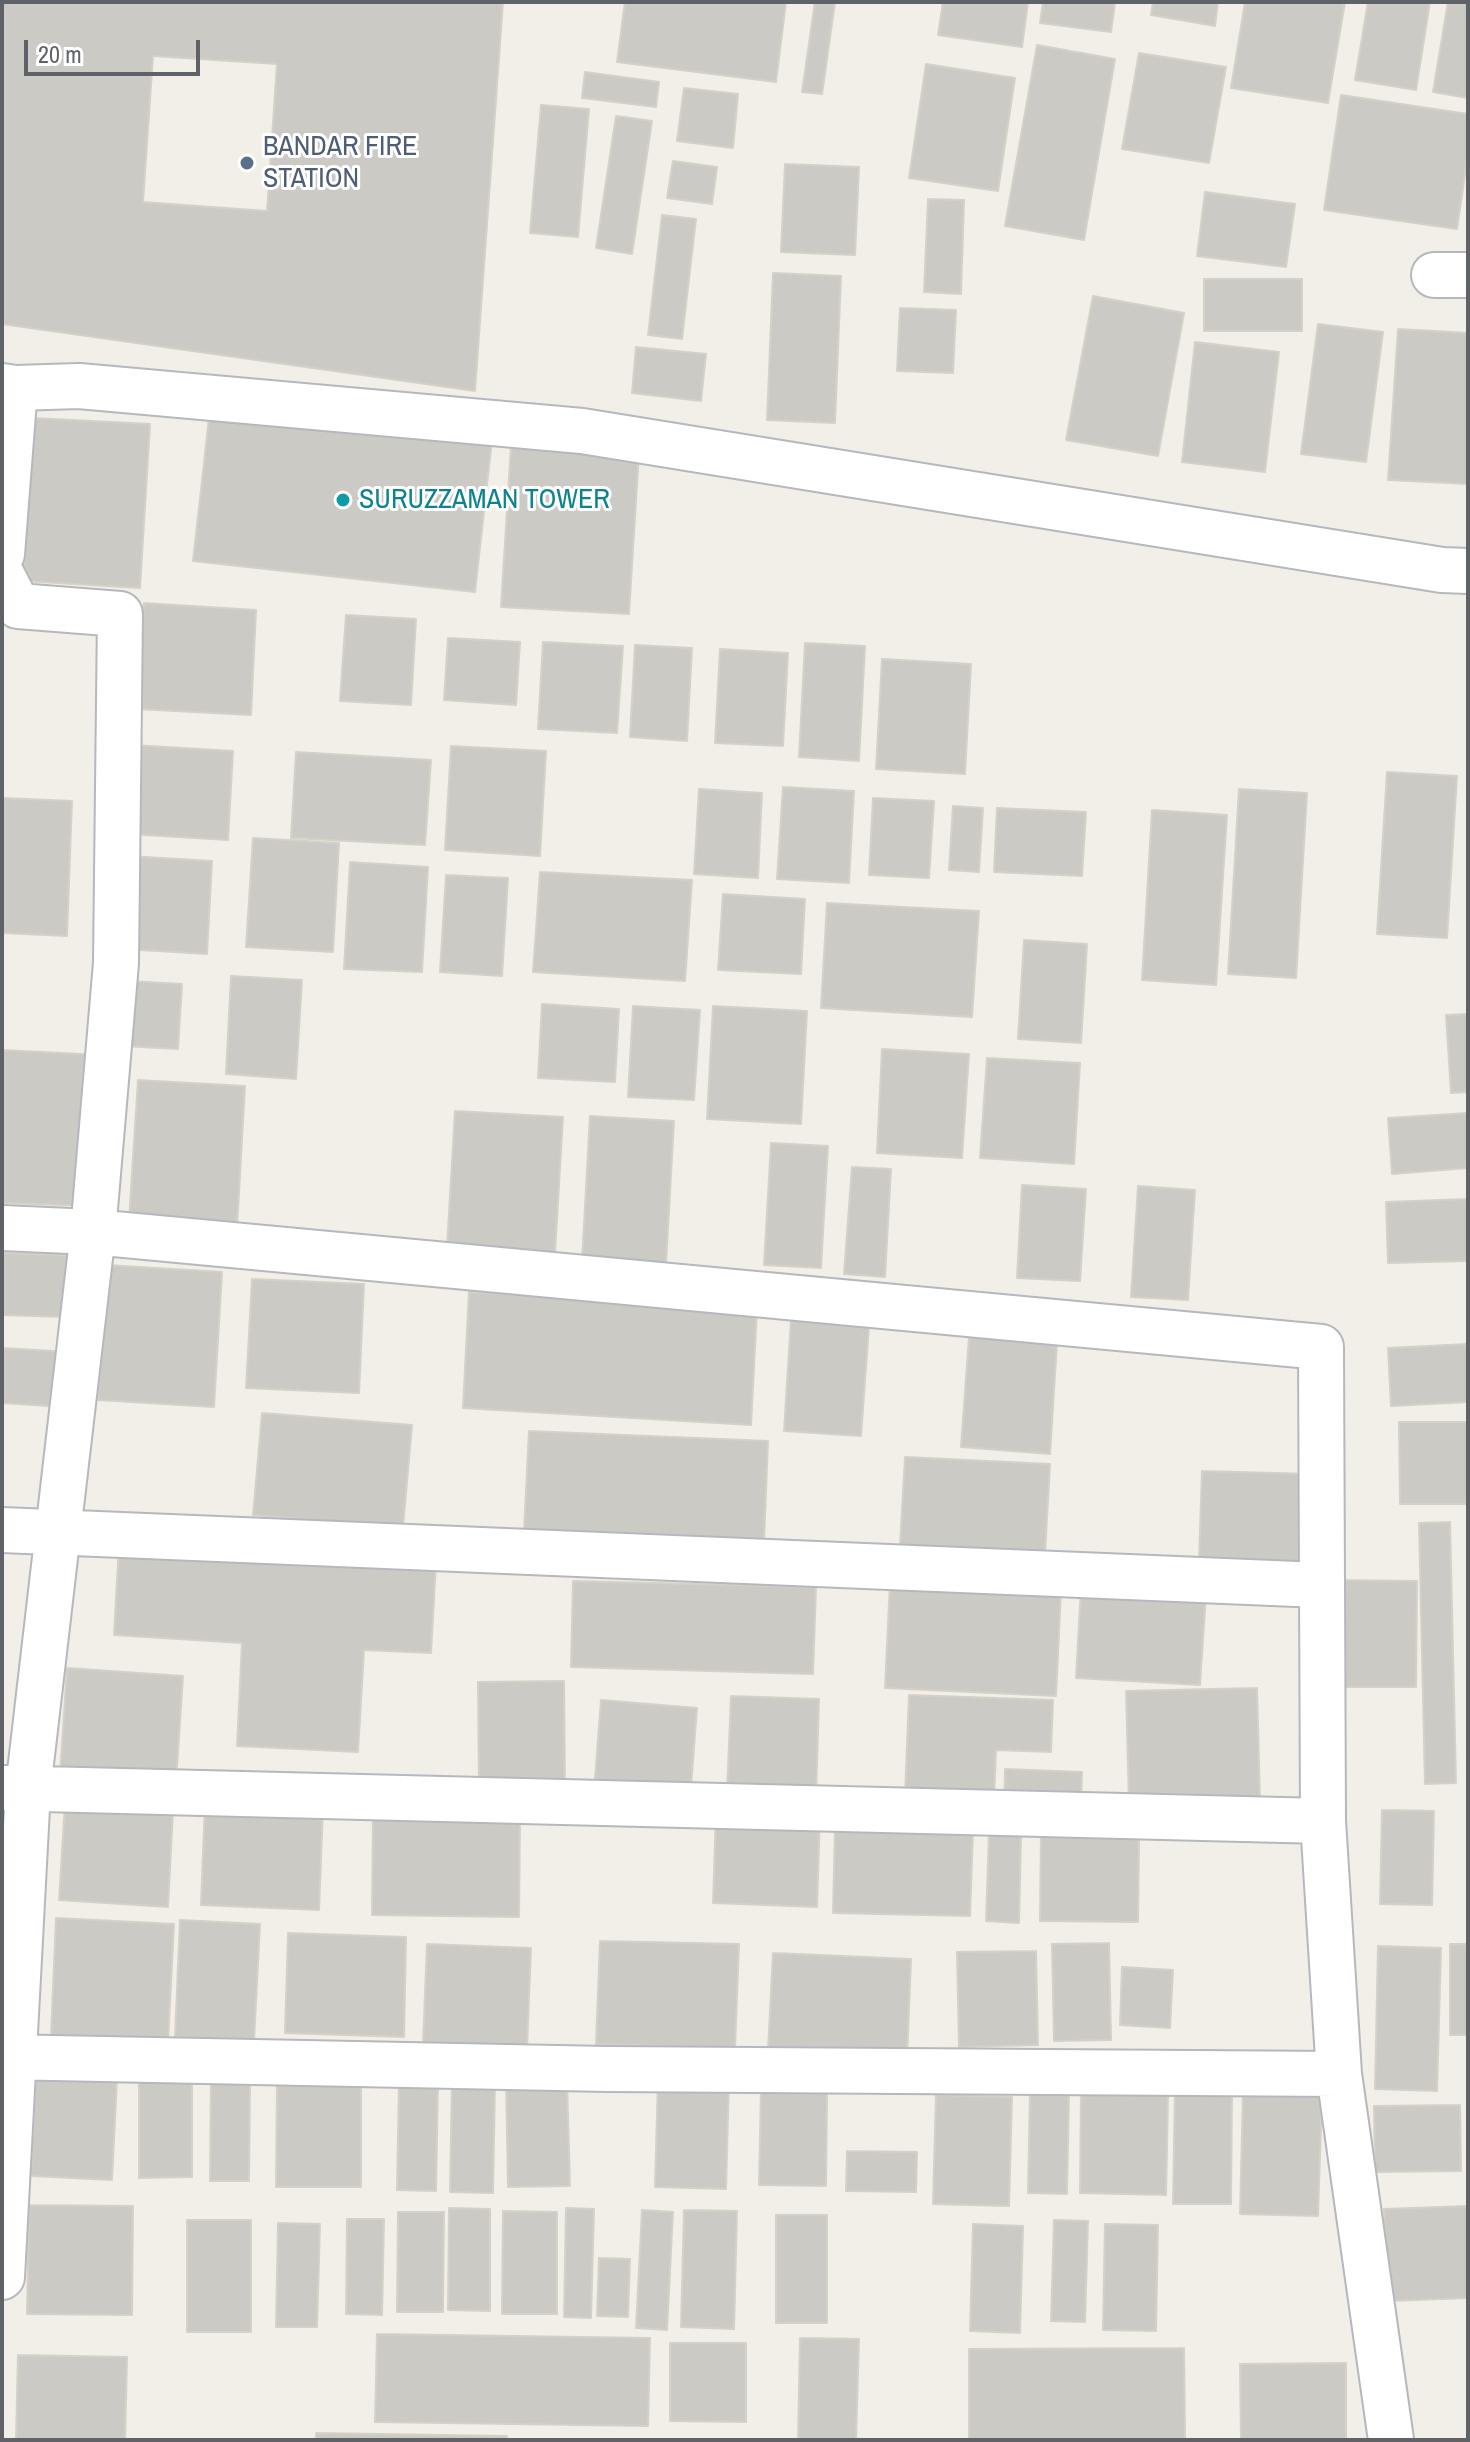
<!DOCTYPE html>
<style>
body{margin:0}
#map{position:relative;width:1470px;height:2442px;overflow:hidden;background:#f1efe8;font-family:"Archivo Narrow",sans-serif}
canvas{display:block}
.frame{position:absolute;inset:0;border:4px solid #5f6368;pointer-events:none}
.scale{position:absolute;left:24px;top:40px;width:176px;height:36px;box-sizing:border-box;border:4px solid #5f6368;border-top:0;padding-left:10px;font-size:24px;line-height:28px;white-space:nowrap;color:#5f6368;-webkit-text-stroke:6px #fff;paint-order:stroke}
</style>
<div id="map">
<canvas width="1470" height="2442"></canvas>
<div class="frame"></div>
<div class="scale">20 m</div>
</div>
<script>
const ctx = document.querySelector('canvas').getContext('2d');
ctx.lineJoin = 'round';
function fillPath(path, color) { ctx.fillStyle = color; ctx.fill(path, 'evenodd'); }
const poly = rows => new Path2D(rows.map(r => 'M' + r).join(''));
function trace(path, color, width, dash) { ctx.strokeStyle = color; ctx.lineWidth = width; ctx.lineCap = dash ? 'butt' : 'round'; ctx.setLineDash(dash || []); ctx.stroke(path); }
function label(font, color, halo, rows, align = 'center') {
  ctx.font = font + ' "Archivo Narrow",sans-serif'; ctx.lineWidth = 6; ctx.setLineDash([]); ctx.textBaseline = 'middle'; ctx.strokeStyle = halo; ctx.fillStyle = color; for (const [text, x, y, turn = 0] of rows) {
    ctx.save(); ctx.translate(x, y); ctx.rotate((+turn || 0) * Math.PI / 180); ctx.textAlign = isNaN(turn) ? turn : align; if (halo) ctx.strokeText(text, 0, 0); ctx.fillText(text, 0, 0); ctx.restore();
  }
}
const building = poly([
 [2,2,503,2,475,391,2,324,2,2],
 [625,2,786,2,776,82,617,62,625,2],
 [815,2,835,2,822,94,802,92,815,2],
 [943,2,1028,2,1022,47,938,35,943,2],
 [1043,2,1115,2,1111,32,1040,23,1043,2],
 [1153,2,1218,2,1215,26,1151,15,1153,2],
 [1245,2,1345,2,1328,103,1231,88,1245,2],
 [1368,2,1430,2,1416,90,1355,80,1368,2],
 [1448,2,1468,2,1468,98,1433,92,1448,2],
 [1037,45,1115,59,1084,240,1005,226,1037,45],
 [1139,53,1226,67,1209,163,1122,149,1139,53],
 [153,56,277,64,267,211,143,202,153,56],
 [926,64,1015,78,998,191,909,178,926,64],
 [585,72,659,82,656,107,582,98,585,72],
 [684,88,738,94,733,148,677,141,684,88],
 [1341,95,1468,114,1468,154,1457,229,1324,210,1341,95],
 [541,105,589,109,578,237,530,233,541,105],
 [616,116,652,121,632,254,596,248,616,116],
 [673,161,717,167,712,204,667,198,673,161],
 [785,164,859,167,855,255,781,252,785,164],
 [1205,192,1295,204,1286,267,1197,256,1205,192],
 [928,199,964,200,961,294,924,292,928,199],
 [662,215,696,219,682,339,648,335,662,215],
 [773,273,841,276,835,423,767,420,773,273],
 [1204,279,1302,279,1302,331,1204,331,1204,279],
 [1093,296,1184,313,1158,456,1066,440,1093,296],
 [900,308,956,310,953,373,897,371,900,308],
 [1318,324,1383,332,1366,462,1301,454,1318,324],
 [1398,329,1468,333,1468,484,1388,480,1398,329],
 [1195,342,1279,352,1265,472,1182,462,1195,342],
 [636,347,706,354,701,401,632,393,636,347],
 [210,409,492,440,475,592,193,561,210,409],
 [33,418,150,424,140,588,23,581,33,418],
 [511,446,639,453,629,614,501,607,511,446],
 [144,603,256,610,251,715,137,709,144,603],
 [346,615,416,619,411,705,340,701,346,615],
 [448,638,520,642,516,705,444,700,448,638],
 [543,642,623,646,617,733,538,729,543,642],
 [805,643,865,646,859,761,799,757,805,643],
 [635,645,692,648,687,741,630,737,635,645],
 [720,649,788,653,783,746,715,743,720,649],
 [882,659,971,664,965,774,876,769,882,659],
 [133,745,233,751,228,840,128,834,133,745],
 [451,746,546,751,540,856,445,850,451,746],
 [296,752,431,760,425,845,291,838,296,752],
 [1387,772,1457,776,1447,938,1377,934,1387,772],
 [783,787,854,791,849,883,777,879,783,787],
 [699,789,762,793,758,878,694,874,699,789],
 [1239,789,1307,793,1296,978,1228,974,1239,789],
 [2,798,72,801,67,936,2,933,2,798],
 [873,798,934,801,929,878,869,875,873,798],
 [953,806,983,808,979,872,949,870,953,806],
 [997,808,1086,812,1082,876,994,872,997,808],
 [1152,810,1227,815,1216,985,1142,980,1152,810],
 [253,838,339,843,333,952,246,947,253,838],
 [128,856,212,861,207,954,123,949,128,856],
 [350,862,428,867,422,972,344,969,350,862],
 [540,872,692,880,685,981,533,972,540,872],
 [446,875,508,878,502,976,440,972,446,875],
 [723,894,805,899,801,974,718,970,723,894],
 [827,903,979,911,972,1017,821,1008,827,903],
 [1024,940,1087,944,1081,1043,1018,1039,1024,940],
 [231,976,302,980,296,1079,226,1074,231,976],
 [128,981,182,984,178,1049,123,1046,128,981],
 [542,1004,619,1009,615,1082,538,1078,542,1004],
 [633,1006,700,1010,694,1100,628,1097,633,1006],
 [713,1006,807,1011,801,1124,707,1119,713,1006],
 [1468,1014,1468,1092,1451,1093,1446,1015,1468,1014],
 [882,1049,969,1054,962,1158,877,1153,882,1049],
 [2,1050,101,1055,94,1206,2,1203,2,1050],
 [987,1058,1080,1063,1074,1164,980,1158,987,1058],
 [138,1080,245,1086,237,1227,129,1221,138,1080],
 [455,1111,563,1117,555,1253,447,1247,455,1111],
 [1468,1113,1468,1168,1392,1174,1388,1118,1468,1113],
 [590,1116,674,1121,666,1264,582,1260,590,1116],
 [771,1143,828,1146,821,1268,764,1265,771,1143],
 [852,1167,891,1169,885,1277,844,1274,852,1167],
 [1022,1185,1086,1189,1080,1281,1017,1278,1022,1185],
 [1138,1186,1195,1190,1188,1300,1131,1297,1138,1186],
 [1468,1199,1468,1261,1388,1263,1386,1202,1468,1199],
 [2,1253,68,1255,65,1317,2,1315,2,1253],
 [106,1265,222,1272,214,1407,98,1400,106,1265],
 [252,1279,364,1284,359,1393,246,1388,252,1279],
 [469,1292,757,1308,751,1425,463,1408,469,1292],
 [791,1320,869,1326,861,1436,784,1431,791,1320],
 [969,1337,1057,1343,1050,1454,961,1447,969,1337],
 [1468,1344,1468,1402,1391,1406,1388,1348,1468,1344],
 [2,1348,69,1352,65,1407,2,1403,2,1348],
 [262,1413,412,1425,403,1527,253,1515,262,1413],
 [1399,1422,1468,1422,1468,1504,1400,1504,1399,1422],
 [529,1431,768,1441,764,1541,524,1531,529,1431],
 [905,1457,1050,1464,1045,1554,900,1546,905,1457],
 [1202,1471,1312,1474,1309,1565,1199,1562,1202,1471],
 [1450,1522,1456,1783,1425,1784,1419,1523,1450,1522],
 [119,1545,436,1562,431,1653,364,1650,358,1752,237,1746,242,1643,114,1635,119,1545],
 [1331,1580,1417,1581,1416,1687,1331,1687,1331,1580],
 [573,1581,816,1587,813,1674,571,1667,573,1581],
 [890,1582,1061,1590,1056,1696,885,1688,890,1582],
 [1081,1587,1206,1594,1200,1685,1076,1678,1081,1587],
 [67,1668,183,1676,176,1782,60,1775,67,1668],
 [564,1681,565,1789,479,1790,478,1682,564,1681],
 [1257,1688,1260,1801,1129,1804,1126,1691,1257,1688],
 [909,1695,1053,1700,1051,1752,996,1750,994,1799,905,1796,909,1695],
 [731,1696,819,1699,816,1796,727,1793,731,1696],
 [601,1700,697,1708,690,1800,594,1792,601,1700],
 [1005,1769,1082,1772,1081,1811,1004,1809,1005,1769],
 [205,1802,323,1807,319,1910,201,1905,205,1802],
 [65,1804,173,1811,168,1907,59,1900,65,1804],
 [1382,1810,1434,1811,1432,1905,1380,1904,1382,1810],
 [716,1811,820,1814,817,1907,713,1903,716,1811],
 [373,1814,520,1816,519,1917,372,1915,373,1814],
 [835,1827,973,1831,970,1916,833,1913,835,1827],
 [989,1834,1021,1835,1019,1923,986,1921,989,1834],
 [1041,1835,1139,1837,1138,1922,1040,1921,1041,1835],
 [56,1918,174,1924,168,2042,51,2036,56,1918],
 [180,1920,260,1924,254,2041,175,2037,180,1920],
 [288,1933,406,1937,404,2037,285,2033,288,1933],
 [600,1941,739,1944,735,2048,596,2044,600,1941],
 [1109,1943,1111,2040,1054,2041,1052,1944,1109,1943],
 [427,1944,531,1948,527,2048,423,2045,427,1944],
 [1450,1944,1468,1944,1468,2035,1450,2035,1450,1944],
 [1378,1946,1441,1948,1437,2091,1375,2089,1378,1946],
 [1036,1951,1038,2045,959,2047,957,1952,1036,1951],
 [773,1953,911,1959,907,2057,768,2051,773,1953],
 [1122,1967,1173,1970,1170,2028,1120,2025,1122,1967],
 [36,2076,117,2079,112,2180,31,2176,36,2076],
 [211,2078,250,2078,249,2181,210,2181,211,2078],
 [658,2079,729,2080,726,2189,655,2187,658,2079],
 [567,2080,570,2186,508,2187,506,2081,567,2080],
 [139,2081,192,2081,192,2177,139,2178,139,2081],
 [452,2081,495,2082,493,2193,450,2192,452,2081],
 [399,2082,438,2083,436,2191,397,2190,399,2082],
 [277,2083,361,2083,361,2187,276,2187,277,2083],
 [761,2090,827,2092,826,2186,759,2185,761,2090],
 [1030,2091,1069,2092,1067,2194,1028,2193,1030,2091],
 [1175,2091,1232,2092,1231,2204,1173,2204,1175,2091],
 [1243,2092,1322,2094,1318,2216,1240,2214,1243,2092],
 [1081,2094,1168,2095,1166,2195,1080,2193,1081,2094],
 [936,2095,1012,2097,1009,2206,933,2204,936,2095],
 [1460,2105,1461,2171,1375,2172,1374,2106,1460,2105],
 [847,2151,917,2152,916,2192,846,2191,847,2151],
 [29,2205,133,2206,132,2315,27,2314,29,2205],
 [1468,2206,1468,2298,1388,2301,1384,2209,1468,2206],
 [449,2208,490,2209,490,2311,448,2310,449,2208],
 [566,2208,594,2209,591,2318,564,2317,566,2208],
 [642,2210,673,2212,667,2330,636,2328,642,2210],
 [684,2210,737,2211,734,2329,681,2327,684,2210],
 [503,2211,557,2212,557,2314,502,2314,503,2211],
 [398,2212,444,2212,443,2312,397,2312,398,2212],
 [776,2215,827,2215,827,2323,776,2323,776,2215],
 [347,2219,384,2219,382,2315,346,2314,347,2219],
 [187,2220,251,2220,251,2332,187,2332,187,2220],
 [1054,2220,1088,2221,1085,2322,1051,2321,1054,2220],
 [278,2223,320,2224,317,2327,276,2327,278,2223],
 [973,2224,1023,2226,1020,2333,970,2331,973,2224],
 [1105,2224,1158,2225,1156,2331,1103,2330,1105,2224],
 [599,2258,630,2259,628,2317,597,2316,599,2258],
 [377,2334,650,2338,648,2426,375,2422,377,2334],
 [800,2338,859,2339,856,2440,798,2440,800,2338],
 [670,2343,746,2343,746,2422,670,2421,670,2343],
 [1184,2348,1185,2440,969,2440,969,2349,1184,2348],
 [18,2355,127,2357,125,2440,16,2440,18,2355],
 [1346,2363,1346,2440,1241,2440,1240,2364,1346,2363],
 [316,2433,507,2436,506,2440,316,2440,316,2433]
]);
fillPath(building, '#cccac5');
trace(building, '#d6d1c6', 2);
const street = poly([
 [1434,275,1468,275],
 [2,386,15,388,79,386,582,431,1442,570,1468,571],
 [2,554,15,388],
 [2,575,18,606,120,614,116,963,93,1232,28,1789,2,2277],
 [2,1228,93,1232,1321,1347,1323,1821,1339,2074,1391,2440],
 [2,1530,1320,1585],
 [2,1788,1323,1821],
 [2,2057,608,2069,1339,2074]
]);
trace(street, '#b5b8bc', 48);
trace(street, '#fff', 44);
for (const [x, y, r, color] of [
 [247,163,8,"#5c6f8a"],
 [343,500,8,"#0f9aa8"]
]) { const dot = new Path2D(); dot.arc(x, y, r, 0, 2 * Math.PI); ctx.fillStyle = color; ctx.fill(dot); trace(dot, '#fff', 3); }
label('28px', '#4e5e75', '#fff', [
 ["BANDAR FIRE",263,147],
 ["STATION",263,179]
], 'left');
label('28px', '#0d838f', '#fff', [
 ["SURUZZAMAN TOWER",359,500]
], 'left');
</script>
